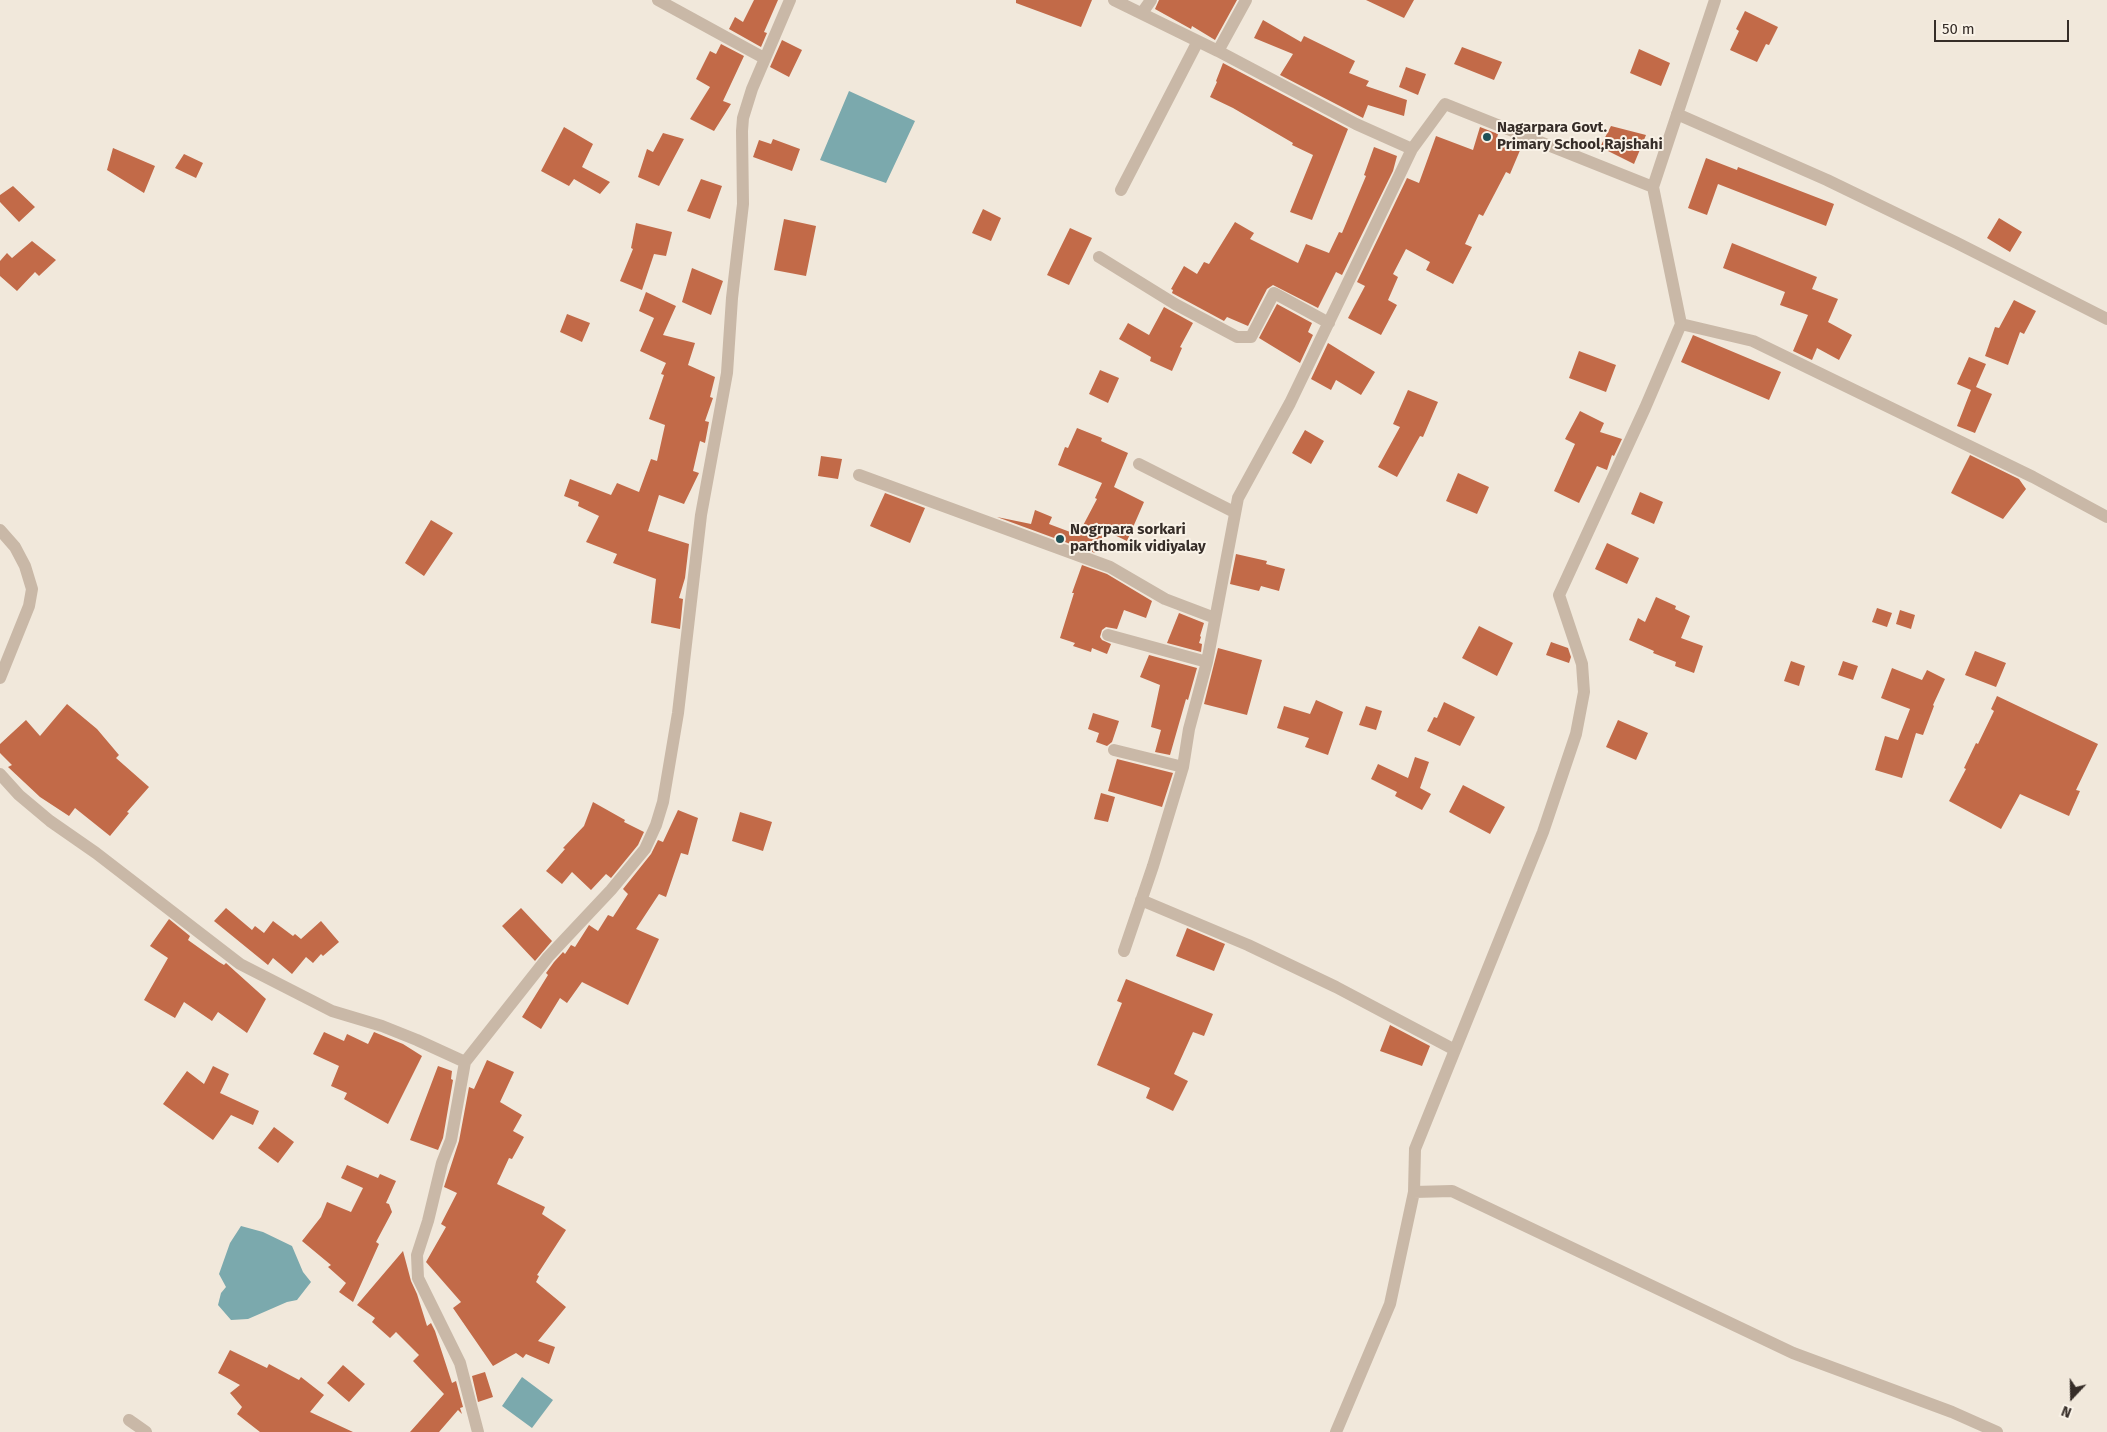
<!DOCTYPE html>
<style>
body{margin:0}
#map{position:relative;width:2107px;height:1432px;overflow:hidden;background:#f1e8db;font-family:"Fira Sans",sans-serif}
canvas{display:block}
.north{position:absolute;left:2047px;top:1372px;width:50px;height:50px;-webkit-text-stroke:4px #f9f2e7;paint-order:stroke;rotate:201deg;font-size:14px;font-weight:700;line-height:20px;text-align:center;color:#362d28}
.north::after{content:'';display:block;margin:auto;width:18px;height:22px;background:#362d28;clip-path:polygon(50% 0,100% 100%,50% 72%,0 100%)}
.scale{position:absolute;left:1934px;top:20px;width:135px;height:22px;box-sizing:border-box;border:2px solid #362d28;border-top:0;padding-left:6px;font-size:15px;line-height:18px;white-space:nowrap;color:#362d28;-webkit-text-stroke:4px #f9f2e7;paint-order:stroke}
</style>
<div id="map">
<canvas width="2107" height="1432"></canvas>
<div class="north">N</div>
<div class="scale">50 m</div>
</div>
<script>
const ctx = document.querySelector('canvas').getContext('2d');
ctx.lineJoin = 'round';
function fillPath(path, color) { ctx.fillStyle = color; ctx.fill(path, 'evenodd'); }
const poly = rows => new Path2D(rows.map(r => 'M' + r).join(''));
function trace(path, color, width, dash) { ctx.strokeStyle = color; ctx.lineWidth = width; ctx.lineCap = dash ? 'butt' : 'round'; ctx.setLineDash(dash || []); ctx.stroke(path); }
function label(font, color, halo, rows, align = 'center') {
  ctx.font = font + ' "Fira Sans",sans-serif'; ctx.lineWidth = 4; ctx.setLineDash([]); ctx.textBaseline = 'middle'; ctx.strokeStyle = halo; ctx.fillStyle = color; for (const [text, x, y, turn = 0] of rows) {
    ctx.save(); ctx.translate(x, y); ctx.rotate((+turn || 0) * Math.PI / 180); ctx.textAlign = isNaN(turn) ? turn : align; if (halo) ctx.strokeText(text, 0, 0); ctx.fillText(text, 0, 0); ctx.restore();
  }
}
fillPath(poly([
 [849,91,915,121,886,183,820,160],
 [241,1226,263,1232,292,1246,303,1272,311,1282,297,1300,287,1302,248,1319,231,1320,218,1305,221,1293,226,1287,219,1274,230,1243],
 [522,1377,553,1400,532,1428,502,1406]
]), '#7ba9ad');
fillPath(poly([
 [754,0,778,0,764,32,767,33,761,47,729,29,735,17,743,22],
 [1016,0,1092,0,1081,27,1016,3],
 [1159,0,1237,0,1215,40,1192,26,1191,29,1155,9],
 [1366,0,1414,0,1404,18],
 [1745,11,1778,27,1769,45,1766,44,1757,62,1730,50,1739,31,1736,29],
 [1263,20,1301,42,1304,36,1355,61,1349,73,1369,81,1366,86,1407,100,1404,116,1368,105,1363,118,1280,75,1293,54,1254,38],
 [782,40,802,50,789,77,770,67],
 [721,44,744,56,723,101,731,104,714,131,690,119,710,87,696,79,710,51,716,54],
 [1462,47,1502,62,1494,80,1454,64],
 [1639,49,1670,63,1661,86,1630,73],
 [1223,63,1348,129,1312,220,1290,212,1313,155,1292,145,1293,143,1233,108,1210,97,1217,82,1216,81],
 [1406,67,1426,74,1418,95,1399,87],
 [1611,126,1646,135,1634,164,1600,147],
 [564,127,593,144,582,167,610,182,600,194,574,179,569,186,541,171],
 [1480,127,1498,134,1497,138,1521,148,1510,174,1506,172,1483,216,1479,214,1465,244,1472,247,1453,284,1426,270,1430,262,1406,249,1393,274,1398,277,1388,300,1397,305,1381,335,1348,318,1365,286,1357,282,1407,178,1419,183,1436,136,1473,150],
 [663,133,684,139,659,186,638,177,647,149,653,152],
 [773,139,800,149,792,171,753,157,759,140,771,144],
 [1374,147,1397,156,1393,171,1342,275,1336,272,1318,308,1273,285,1267,289,1248,326,1227,317,1224,321,1172,293,1173,290,1171,289,1184,266,1197,274,1204,262,1209,264,1235,222,1254,233,1250,239,1298,263,1306,244,1329,253,1339,232,1342,233,1366,176,1364,175],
 [113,148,155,166,144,193,107,170],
 [184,154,203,163,196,178,175,168],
 [1706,158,1737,170,1738,167,1834,204,1826,226,1718,184,1707,215,1688,208],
 [701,179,722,186,710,219,687,211],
 [13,186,35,207,19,222,0,202,0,195],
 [983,209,1001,218,991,241,972,233],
 [1999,218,2022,232,2010,252,1987,238],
 [784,219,816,226,806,276,774,270],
 [636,223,672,232,666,256,654,254,642,290,620,281,633,249,631,248],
 [1070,228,1092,238,1069,285,1047,275],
 [32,241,56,260,39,276,35,272,17,291,0,276,0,261,7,253,12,258],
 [1732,243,1817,277,1812,289,1838,299,1828,322,1852,335,1839,360,1817,348,1812,360,1793,351,1808,315,1780,305,1785,292,1723,268],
 [692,268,723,281,711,315,682,302],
 [646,292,676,306,663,335,695,343,688,365,715,377,710,397,713,398,705,421,709,422,705,443,700,441,693,471,699,473,684,504,659,495,648,531,689,544,685,578,679,598,683,599,680,629,651,623,656,579,613,563,617,554,586,542,599,516,578,506,579,502,564,496,570,479,611,495,617,483,639,492,651,459,657,461,665,425,649,419,664,375,661,374,666,363,640,351,654,318,639,311],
 [2014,300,2036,311,2024,334,2020,332,2008,365,1985,356,1995,327,1999,328],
 [1277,304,1312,323,1308,332,1313,335,1300,363,1259,338],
 [1164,307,1193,323,1180,347,1182,348,1172,371,1150,361,1151,357,1119,339,1128,323,1149,335],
 [567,314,590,323,582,342,560,332],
 [1693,335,1781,372,1769,400,1681,362],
 [1328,343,1375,372,1361,395,1336,380,1331,390,1311,379],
 [1579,351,1616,365,1606,392,1569,378],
 [1969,357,1986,364,1976,387,1992,394,1975,433,1957,426,1971,390,1957,384],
 [1100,370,1119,378,1108,403,1089,394],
 [1408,390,1438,402,1423,437,1420,436,1397,477,1378,467,1400,427,1393,424],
 [1580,411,1604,423,1600,432,1622,439,1614,456,1612,455,1607,470,1597,466,1579,503,1554,491,1575,444,1565,439],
 [1077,428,1102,438,1101,441,1128,453,1114,487,1144,502,1127,541,1106,531,1095,553,997,517,1031,524,1035,510,1052,517,1049,524,1078,535,1097,499,1095,498,1102,483,1058,465,1065,447,1068,448],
 [1305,430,1324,441,1311,464,1292,453],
 [1970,455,2019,479,2026,489,2003,519,1951,493],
 [821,456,842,459,838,479,818,476],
 [1458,473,1489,487,1477,514,1446,501],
 [1640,492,1663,502,1654,524,1631,514],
 [885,493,925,508,910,543,870,526],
 [431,520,453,533,424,576,405,563],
 [1607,543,1639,558,1627,584,1595,569],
 [1236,554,1267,561,1266,564,1285,569,1279,591,1261,586,1259,591,1230,584],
 [1082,565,1107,574,1152,601,1146,618,1124,610,1117,629,1106,627,1102,630,1100,637,1102,640,1111,644,1107,654,1092,648,1091,652,1073,646,1075,643,1060,638,1074,593,1072,593],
 [1656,597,1676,606,1675,609,1690,616,1681,638,1703,646,1694,673,1675,666,1676,662,1653,653,1654,651,1629,640,1638,618,1645,622],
 [1877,608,1892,613,1887,627,1872,622],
 [1900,610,1915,615,1911,629,1896,624],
 [1179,613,1204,623,1200,636,1201,637,1199,643,1202,644,1201,652,1167,643],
 [1479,626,1513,643,1497,676,1462,658],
 [1551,642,1568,648,1571,657,1569,663,1546,655],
 [1218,648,1262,660,1247,715,1204,704],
 [1975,651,2006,663,1996,687,1965,675],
 [1149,655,1197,668,1188,700,1186,699,1170,755,1155,752,1161,730,1151,727,1160,685,1140,677],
 [1791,661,1805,666,1799,686,1784,681],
 [1843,661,1858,666,1853,680,1838,675],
 [1892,668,1922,680,1927,670,1945,679,1933,705,1934,706,1923,735,1916,733,1902,778,1875,770,1885,736,1898,740,1910,709,1881,698],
 [1997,696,2098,744,2076,790,2080,791,2069,816,2020,794,2001,829,1949,801,1966,769,1964,768,1976,743,1978,744,1994,711,1991,709],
 [1316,700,1343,712,1328,755,1305,747,1309,738,1277,728,1284,706,1310,714],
 [1444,702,1475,717,1460,746,1427,731,1434,717,1437,718],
 [67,704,97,729,119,755,116,758,149,787,127,812,129,813,110,836,75,808,69,816,40,797,8,767,12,765,0,753,0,744,26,720,40,736],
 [1366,706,1382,711,1376,730,1359,725],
 [1093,713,1119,721,1112,742,1107,746,1096,742,1099,733,1088,729],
 [1618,720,1648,733,1636,760,1606,747],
 [1415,757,1429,762,1420,788,1431,794,1422,810,1395,796,1397,792,1371,779,1378,764,1408,778],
 [1117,759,1173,773,1162,807,1108,791],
 [1463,785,1505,807,1490,834,1449,812],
 [1101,793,1115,797,1108,822,1094,819],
 [593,802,625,820,624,822,644,832,638,845,611,878,606,874,591,890,572,872,562,884,546,871,565,849,563,848,584,826],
 [678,810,698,818,688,855,681,853,666,897,659,894,636,929,659,939,628,1005,582,982,567,1003,560,998,541,1029,522,1017,548,975,546,973,554,962,563,952,565,954,571,945,575,947,589,925,598,931,608,915,613,917,628,894,623,889,651,854,658,840,663,842],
 [740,812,772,822,763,851,732,841],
 [226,908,252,930,255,926,264,933,273,921,293,936,295,934,301,939,321,921,339,942,323,956,321,954,313,963,306,957,292,974,273,958,268,965,214,921],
 [521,908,552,941,535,961,502,926],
 [169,919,190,936,188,940,219,962,224,965,226,963,266,999,247,1033,218,1012,212,1021,184,1002,175,1018,144,1000,168,958,150,946],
 [1187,928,1225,944,1214,971,1176,956],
 [1126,979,1213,1014,1204,1036,1193,1032,1174,1074,1188,1081,1173,1111,1146,1098,1150,1088,1097,1065,1122,1003,1117,1001],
 [1390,1025,1430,1046,1422,1066,1380,1051],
 [324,1032,344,1041,347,1034,368,1044,374,1032,403,1044,422,1056,388,1124,344,1099,347,1093,331,1086,339,1066,313,1054],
 [487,1060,514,1072,500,1102,522,1115,513,1131,524,1137,512,1159,509,1158,497,1184,545,1207,542,1214,566,1230,537,1275,539,1276,536,1282,566,1307,538,1341,555,1347,549,1364,526,1354,523,1358,516,1353,493,1366,453,1308,461,1302,426,1262,446,1227,441,1224,457,1193,444,1187,459,1141,469,1087,474,1089],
 [213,1066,229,1074,220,1093,259,1111,253,1125,231,1115,213,1140,163,1104,187,1071,204,1084],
 [438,1066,452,1071,451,1079,453,1080,443,1138,438,1150,410,1140],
 [274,1127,294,1142,278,1163,258,1148],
 [347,1165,378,1178,380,1174,396,1181,386,1203,389,1204,392,1212,376,1242,379,1244,353,1302,339,1292,346,1283,328,1267,331,1265,302,1241,321,1217,327,1202,351,1212,363,1188,341,1178],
 [403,1251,411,1281,417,1294,427,1326,431,1323,435,1331,452,1383,456,1381,463,1407,460,1408,462,1414,458,1410,439,1432,410,1432,444,1394,413,1361,419,1355,396,1332,390,1338,372,1322,375,1318,357,1305],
 [230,1350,267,1368,269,1364,299,1380,301,1377,324,1395,310,1412,353,1432,260,1432,237,1414,242,1407,230,1393,240,1385,218,1373],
 [343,1365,365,1384,349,1402,327,1383],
 [485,1372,493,1397,478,1402,472,1376]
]), '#c26a48');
trace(poly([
 [658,0,764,58],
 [1114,0,1218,51,1356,124,1412,149,1445,104,1653,187],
 [1715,0,1653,187,1681,324,1645,408,1559,595,1582,664,1584,692,1576,734,1543,832,1415,1149,1414,1192,1452,1191,1793,1353,1952,1412,1997,1432],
 [1142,13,1151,0],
 [1218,51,1246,0],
 [1677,114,1827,180,1957,243,2107,319],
 [1121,190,1198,41],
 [1099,257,1175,304,1237,337,1251,337,1274,293,1329,323],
 [1681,324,1753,341,2033,477,2107,517],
 [1139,464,1234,512],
 [859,475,1110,567,1165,599,1215,618],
 [0,530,15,547,25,566,32,589,29,606,0,678],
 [1108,635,1207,662],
 [1114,750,1183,767],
 [0,774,19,795,50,821,96,853,240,964,332,1011,382,1026,417,1040,465,1062,548,957,611,890,645,849,656,825,663,802,678,713,701,515,727,373,732,298,743,204,742,131,743,118,752,89,790,0],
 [1141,900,1248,945,1336,987,1455,1050],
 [1124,951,1153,866,1183,767,1189,729,1207,662,1238,498,1290,403,1412,149],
 [465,1062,451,1140,442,1163,428,1221,417,1255,418,1278,460,1363,478,1432],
 [129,1420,146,1432],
 [1336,1432,1390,1304,1414,1192]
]), '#c9b8a7', 12);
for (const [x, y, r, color] of [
 [1487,137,5,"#1e5056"],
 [1060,539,5,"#1e5056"]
]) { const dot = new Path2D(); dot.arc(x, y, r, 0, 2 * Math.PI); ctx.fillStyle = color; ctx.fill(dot); trace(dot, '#f9f2e7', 2); }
label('bold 15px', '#362d28', '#f9f2e7', [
 ["Nagarpara Govt.",1497,128],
 ["Primary School,Rajshahi",1497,145],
 ["Nogrpara sorkari",1070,530],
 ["parthomik vidiyalay",1070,547]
], 'left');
</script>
